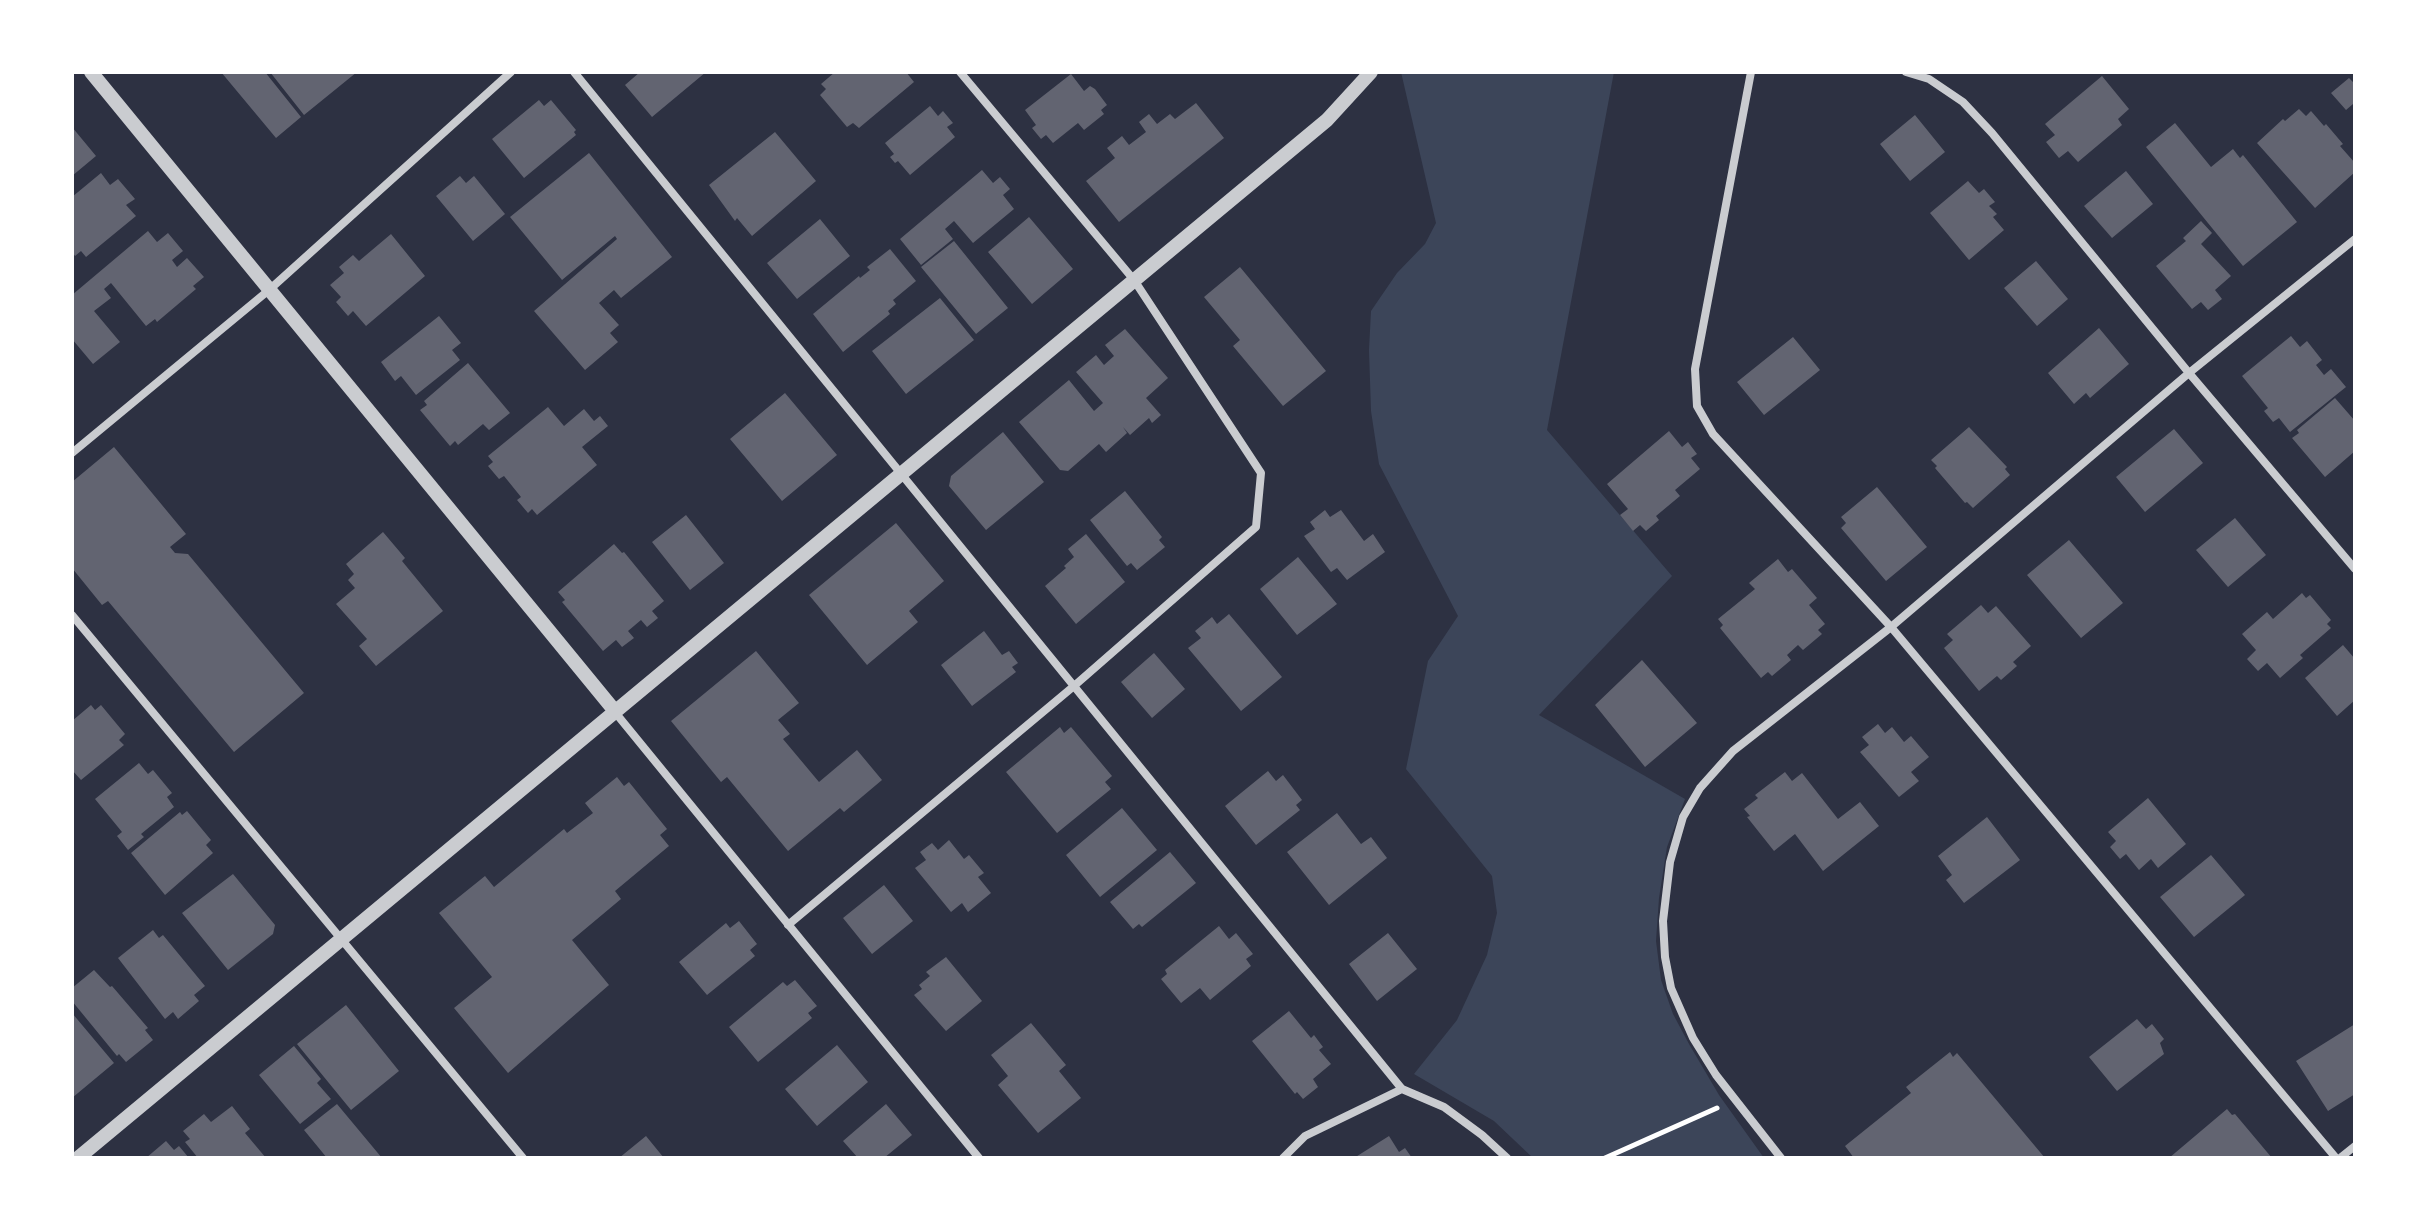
<!DOCTYPE html>
<style>
body{margin:0}
#map{position:relative;width:2427px;height:1230px;overflow:hidden;background:#2d3142;font-family:"IBM Plex Sans",sans-serif}
canvas{display:block}
.frame{position:absolute;inset:0;border:74px solid #fff;pointer-events:none}
</style>
<div id="map">
<canvas width="2427" height="1230"></canvas>
<div class="frame"></div>
</div>
<script>
const ctx = document.querySelector('canvas').getContext('2d');
ctx.lineJoin = 'round';
function fillPath(path, color) { ctx.fillStyle = color; ctx.fill(path, 'evenodd'); }
const poly = rows => new Path2D(rows.map(r => 'M' + r).join(''));
function trace(path, color, width, dash) { ctx.strokeStyle = color; ctx.lineWidth = width; ctx.lineCap = dash ? 'butt' : 'round'; ctx.setLineDash(dash || []); ctx.stroke(path); }
fillPath(poly([
 [1401,72,1614,72,1547,430,1672,576,1539,715,1685,799,1667,847,1659,898,1656,941,1661,980,1673,1014,1689,1044,1719,1095,1764,1158,1533,1158,1494,1121,1414,1074,1457,1020,1487,955,1497,913,1492,876,1406,769,1428,661,1458,616,1379,464,1371,411,1369,350,1371,311,1397,273,1425,244,1436,223]
]), '#3c4559');
fillPath(poly([
 [221,72,265,72,301,117,276,138],
 [270,72,357,72,304,115],
 [640,72,706,72,652,117,625,85],
 [835,72,906,72,914,82,859,128,853,123,847,127,820,95,826,89,821,84],
 [1071,74,1084,91,1090,86,1095,89,1107,105,1101,110,1104,114,1084,130,1078,123,1053,143,1046,135,1041,139,1032,128,1036,125,1025,110],
 [2102,76,2129,109,2118,119,2122,125,2078,162,2068,151,2059,158,2046,142,2055,135,2045,124],
 [2349,78,2355,84,2355,106,2353,104,2346,110,2331,93],
 [539,100,544,106,551,100,576,130,574,132,576,135,524,178,492,139],
 [1196,103,1224,138,1119,222,1086,181,1115,158,1107,148,1122,136,1129,145,1146,132,1139,122,1149,114,1157,124,1170,114,1175,119],
 [930,106,938,116,943,111,953,123,947,127,955,137,910,175,898,161,895,163,890,157,894,154,885,143],
 [2299,109,2306,116,2311,111,2324,126,2326,124,2343,144,2340,146,2355,163,2355,172,2315,208,2257,143,2283,119,2285,121],
 [1915,115,1945,152,1910,181,1880,144],
 [2175,123,2211,167,2233,149,2240,158,2243,155,2297,222,2243,266,2146,147],
 [72,127,96,156,72,176],
 [775,132,816,181,752,236,737,218,735,221,709,185],
 [589,153,672,257,621,298,614,290,599,303,619,325,610,333,618,342,585,370,534,311,617,239,615,236,562,280,510,217],
 [982,170,993,183,1000,177,1010,189,1003,195,1014,209,973,243,954,221,945,229,953,239,921,265,900,239],
 [2126,171,2153,204,2112,238,2084,206],
 [101,173,110,185,118,179,135,199,126,205,136,216,86,257,81,251,75,256,72,252,72,197],
 [460,176,466,183,474,176,505,214,473,241,436,196],
 [1968,181,1979,193,1984,189,1995,202,1989,206,1997,214,1993,217,2004,230,1969,260,1930,213],
 [1029,217,1073,269,1032,304,988,252],
 [820,219,850,256,797,299,767,263],
 [2201,221,2212,233,2201,244,2231,276,2215,290,2222,299,2208,310,2201,302,2192,309,2156,266,2186,241,2183,238],
 [148,231,157,242,168,233,183,251,172,260,177,267,187,258,204,277,193,286,196,289,157,322,155,319,146,326,111,283,104,289,111,298,94,311,120,342,93,364,72,339,72,295],
 [391,234,425,276,366,326,353,311,348,316,336,302,341,297,330,285,344,273,339,267,353,255,359,261],
 [954,241,1008,308,976,334,921,267],
 [890,249,916,281,893,300,896,304,888,311,890,314,843,352,813,314,859,276,860,278,870,270,867,267],
 [2036,261,2068,299,2037,326,2004,288],
 [1240,267,1326,371,1283,406,1233,346,1240,340,1204,297],
 [940,298,974,340,906,394,872,351],
 [439,316,461,343,452,350,460,360,416,395,401,376,395,381,381,362],
 [2099,328,2129,364,2090,398,2086,393,2074,404,2048,373],
 [1125,329,1168,378,1146,398,1161,415,1152,423,1149,418,1130,435,1123,427,1127,433,1106,452,1099,444,1068,471,1060,470,1019,422,1069,380,1094,411,1103,403,1076,372,1096,355,1104,365,1114,356,1105,345],
 [2291,336,2300,347,2307,341,2322,360,2316,365,2324,375,2331,369,2346,387,2290,432,2279,418,2273,422,2264,411,2268,408,2242,376],
 [1793,337,1820,370,1764,415,1737,382],
 [468,363,510,413,489,430,483,424,458,445,455,441,450,446,420,410,427,405,424,401],
 [785,393,837,455,782,501,730,439],
 [2335,398,2355,421,2355,451,2325,477,2292,438,2299,433,2297,430],
 [548,407,564,426,584,409,594,421,600,416,608,426,582,447,597,465,537,515,532,509,528,513,517,500,521,497,504,476,499,479,488,466,493,462,488,456],
 [1969,427,2007,467,2005,469,2010,475,1973,508,1967,502,1965,503,1935,468,1937,466,1931,460],
 [2174,429,2203,463,2145,512,2116,477],
 [1669,431,1682,447,1688,442,1697,454,1691,458,1700,469,1675,490,1680,496,1656,516,1659,520,1646,531,1640,525,1633,531,1620,515,1628,509,1607,484],
 [1003,432,1044,482,986,530,949,486,951,476],
 [114,447,186,534,170,547,175,553,188,554,304,693,234,752,108,601,102,605,72,568,72,482],
 [1877,487,1927,547,1886,581,1841,528,1846,523,1841,517],
 [1125,491,1162,537,1159,540,1165,547,1137,570,1131,563,1127,566,1090,520],
 [1325,510,1330,517,1341,510,1364,541,1373,534,1385,552,1347,580,1337,568,1331,572,1304,536,1315,529,1310,522],
 [686,515,724,563,690,590,652,542],
 [2235,518,2266,555,2228,587,2196,550],
 [896,523,944,581,909,611,918,622,867,665,809,595],
 [383,532,405,558,402,561,443,611,376,666,359,646,367,639,336,604,355,588,348,580,354,574,346,564],
 [1086,534,1125,582,1076,624,1045,586,1066,568,1064,566,1074,557,1068,549],
 [2069,540,2123,603,2081,638,2027,575],
 [614,544,622,553,624,552,664,601,652,611,658,618,647,627,641,620,628,631,634,638,622,647,616,640,603,651,562,602,565,600,558,592],
 [1298,557,1337,604,1297,635,1260,589],
 [1778,559,1788,572,1792,569,1817,598,1809,605,1825,624,1818,630,1822,634,1803,650,1798,645,1787,655,1791,660,1772,676,1768,672,1761,678,1720,628,1723,625,1718,619,1755,589,1749,583],
 [2302,593,2306,598,2310,595,2331,620,2327,624,2331,628,2300,655,2303,658,2280,678,2267,663,2258,671,2247,659,2256,650,2242,634,2267,612,2273,619],
 [1981,605,1988,613,1996,606,2031,646,2013,662,2017,666,2001,680,1997,676,1979,691,1944,648,1953,640,1947,634],
 [1229,614,1282,677,1241,711,1188,648,1201,638,1195,631,1212,617,1217,624],
 [984,631,1002,655,1009,651,1018,663,1012,667,1016,672,972,706,941,665],
 [2343,645,2355,659,2355,700,2337,716,2305,678],
 [756,651,799,703,778,720,790,734,783,739,819,782,857,750,882,780,844,812,840,808,788,851,727,777,721,782,671,721],
 [1154,653,1185,689,1152,718,1121,682],
 [1642,660,1697,723,1645,767,1595,705],
 [91,705,95,710,101,705,125,734,119,740,124,745,81,780,72,770,72,721],
 [1878,724,1885,733,1892,727,1904,742,1911,736,1929,757,1911,772,1919,781,1899,797,1860,752,1869,745,1862,737],
 [1060,727,1064,733,1071,727,1112,776,1105,782,1111,789,1057,833,1006,772],
 [139,763,148,774,153,770,172,793,167,797,174,807,141,834,144,837,128,850,117,836,122,832,95,799],
 [1268,771,1276,781,1283,775,1302,800,1296,805,1300,810,1256,845,1225,806],
 [1785,772,1792,781,1802,773,1838,819,1860,802,1879,826,1823,871,1795,834,1774,851,1747,817,1750,816,1744,809,1758,798,1755,795],
 [617,777,624,786,629,782,667,829,660,835,669,846,615,891,621,899,572,940,609,985,508,1073,454,1008,492,977,439,913,485,876,494,887,564,829,567,833,593,813,585,803],
 [2148,798,2186,844,2158,868,2151,859,2139,870,2126,854,2120,859,2110,847,2116,841,2108,832],
 [1122,808,1157,850,1100,897,1066,855],
 [187,811,211,840,206,845,213,853,165,895,131,853,180,812,182,815],
 [1337,813,1361,844,1371,837,1387,858,1329,905,1287,852],
 [1987,817,2020,860,1964,903,1946,880,1952,875,1938,856],
 [949,840,964,859,969,855,984,873,978,877,991,893,968,912,962,903,951,912,915,868,926,860,920,852,932,843,938,850],
 [1170,852,1196,883,1142,927,1139,924,1133,929,1110,902],
 [2211,855,2245,895,2194,937,2160,897],
 [233,874,275,925,273,934,228,970,182,913],
 [884,885,913,921,872,954,843,918],
 [739,921,757,944,750,950,755,956,707,995,679,962,726,923,730,928],
 [1219,926,1229,939,1236,933,1253,954,1246,959,1251,966,1210,1000,1200,988,1181,1003,1161,979,1167,974,1165,970],
 [153,930,159,938,163,935,205,986,194,995,199,1001,178,1019,173,1012,165,1019,118,958],
 [1388,933,1417,969,1377,1001,1349,964],
 [946,957,982,1001,946,1031,914,995,922,989,919,985,930,976,926,972],
 [94,970,110,987,112,986,148,1028,145,1030,153,1040,126,1062,119,1054,117,1056,72,1001,72,988],
 [795,980,817,1006,808,1013,812,1018,758,1062,729,1027,783,982,787,986],
 [346,1005,399,1071,351,1110,297,1044],
 [1289,1011,1311,1038,1314,1035,1323,1047,1319,1050,1331,1064,1313,1079,1318,1087,1303,1099,1297,1092,1295,1094,1252,1041],
 [72,1013,114,1063,72,1098],
 [2137,1019,2146,1029,2152,1024,2164,1039,2160,1043,2164,1054,2117,1091,2089,1057],
 [1031,1023,1066,1065,1059,1071,1081,1098,1038,1133,998,1085,1008,1076,991,1055],
 [2355,1024,2355,1094,2328,1111,2296,1061],
 [837,1045,868,1082,817,1126,785,1089],
 [294,1046,321,1079,317,1083,331,1099,300,1124,259,1075],
 [1950,1052,1953,1057,1957,1053,2045,1158,1854,1158,1845,1146,1911,1093,1906,1087],
 [337,1104,382,1158,327,1158,304,1130],
 [886,1104,912,1135,884,1158,858,1158,843,1141],
 [232,1106,250,1129,245,1133,266,1158,198,1158,185,1142,190,1139,183,1131,204,1114,211,1122],
 [2227,1109,2232,1115,2235,1114,2272,1158,2169,1158],
 [646,1136,664,1158,619,1158],
 [1389,1136,1399,1152,1405,1148,1412,1158,1354,1158],
 [166,1141,174,1150,179,1146,189,1158,146,1158]
]), '#626471');
trace(poly([
 [1605,1158,1717,1108]
]), '#fff', 5);
trace(poly([
 [574,72,1402,1089,1444,1107,1482,1135,1507,1158],
 [1751,72,1695,369,1697,406,1713,434,1891,627,2336,1158],
 [1906,72,1929,79,1963,102,1992,133,2189,373,2355,569],
 [72,453,269,290,511,72],
 [72,615,523,1158],
 [614,711,979,1158],
 [788,925,1074,686,1256,527,1261,473,1134,280,960,72],
 [1283,1158,1305,1136,1402,1089],
 [1781,1158,1716,1075,1693,1038,1671,988,1665,957,1663,921,1670,862,1683,817,1700,788,1733,751,1891,627,2189,373,2355,239],
 [2340,1158,2355,1146]
]), '#caccd0', 8);
trace(poly([
 [91,72,614,710],
 [78,1158,1327,120,1371,72]
]), '#caccd0', 14);
</script>
